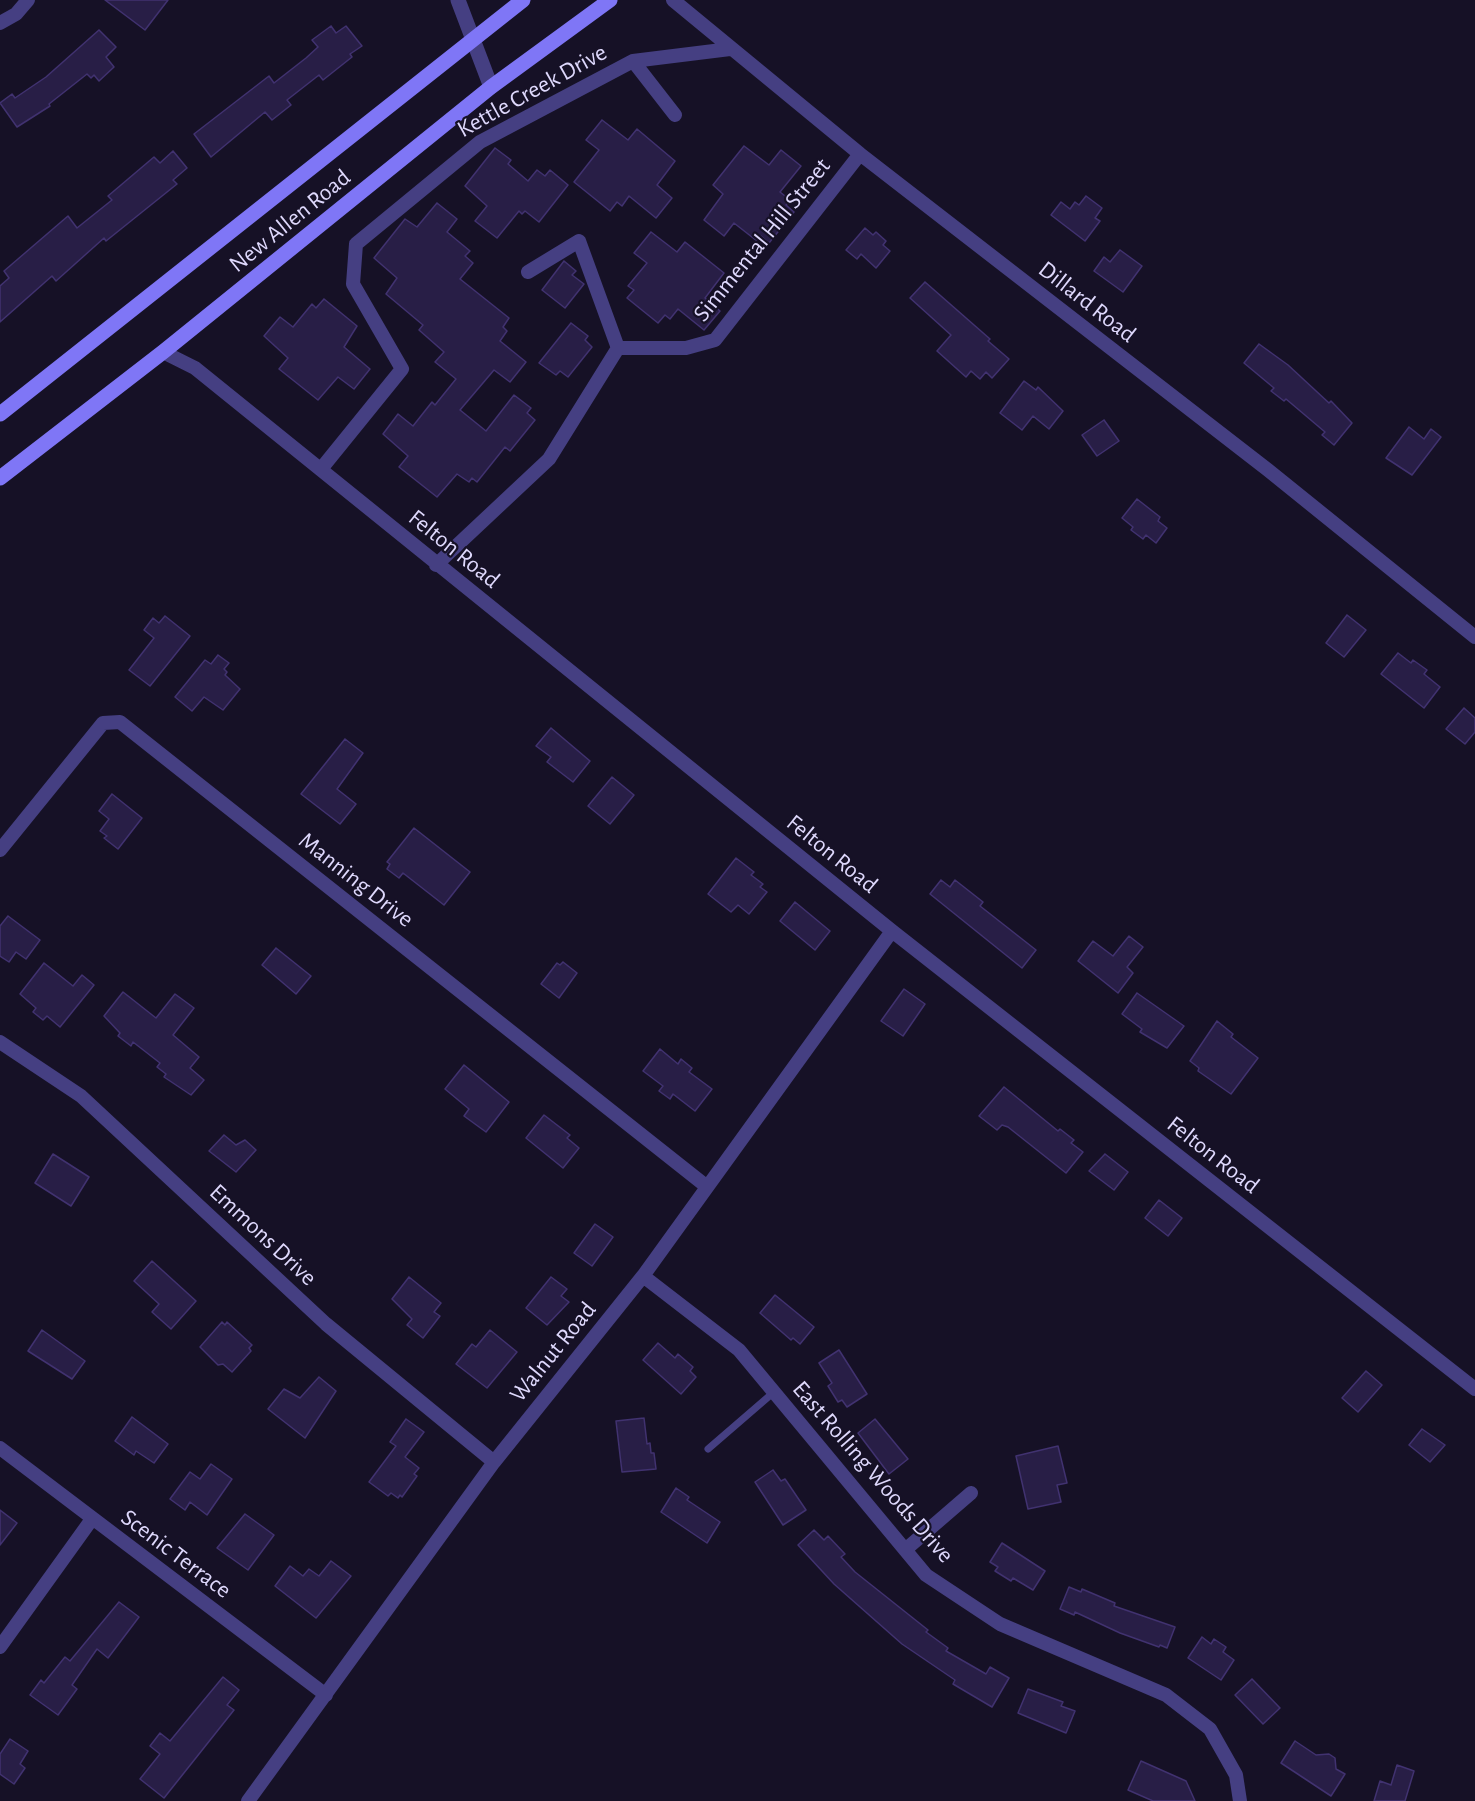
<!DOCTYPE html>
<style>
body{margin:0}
canvas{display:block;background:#161126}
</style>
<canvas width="1475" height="1801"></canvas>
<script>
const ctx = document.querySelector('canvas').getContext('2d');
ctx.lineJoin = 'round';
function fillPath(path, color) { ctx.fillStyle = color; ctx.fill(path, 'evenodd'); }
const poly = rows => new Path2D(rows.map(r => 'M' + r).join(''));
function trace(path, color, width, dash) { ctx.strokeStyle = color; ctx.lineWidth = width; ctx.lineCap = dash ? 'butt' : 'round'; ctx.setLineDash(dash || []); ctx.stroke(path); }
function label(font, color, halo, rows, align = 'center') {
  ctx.font = font + ' "Alegreya Sans",sans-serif'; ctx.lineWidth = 4.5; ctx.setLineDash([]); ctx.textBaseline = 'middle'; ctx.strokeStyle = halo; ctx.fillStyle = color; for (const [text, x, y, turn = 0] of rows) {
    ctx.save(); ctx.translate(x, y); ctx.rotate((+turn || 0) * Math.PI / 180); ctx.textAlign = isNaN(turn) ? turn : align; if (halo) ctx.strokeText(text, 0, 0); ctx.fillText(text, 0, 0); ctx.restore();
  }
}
const building = poly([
 [105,0,168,0,145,30,105,0],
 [331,26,336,33,346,26,362,46,350,54,352,57,323,80,319,75,287,100,291,105,272,120,265,112,211,157,194,134,269,76,274,83,306,58,318,47,312,40,331,26],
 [99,30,116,47,106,57,114,67,99,81,94,75,91,78,87,74,49,104,50,106,17,127,0,103,12,94,15,98,46,77,99,30],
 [602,120,628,140,637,129,675,161,657,185,672,198,656,218,629,196,622,206,617,202,610,211,574,182,599,150,586,140,602,120],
 [744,146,769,165,781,150,801,166,780,192,790,200,786,205,794,212,769,243,761,236,757,241,734,223,724,236,704,220,723,194,713,185,744,146],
 [495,148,511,160,508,164,528,181,537,170,545,176,550,170,568,185,539,222,525,211,522,214,519,211,497,238,475,221,487,206,465,186,495,148],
 [173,151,187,168,173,180,177,184,106,241,104,238,56,281,52,276,0,322,0,286,9,278,4,271,68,216,77,228,112,200,108,196,154,157,160,163,173,151],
 [1086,196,1102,208,1095,218,1100,221,1085,241,1051,215,1061,202,1070,209,1075,202,1079,205,1086,196],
 [437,203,457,219,447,232,470,251,465,256,473,263,460,279,509,318,503,327,507,331,500,341,526,362,510,382,494,370,460,410,486,431,514,395,531,408,527,413,535,420,510,451,505,447,477,482,472,478,469,482,457,474,437,497,399,467,408,456,383,434,398,414,413,426,432,402,435,405,456,379,435,362,444,352,419,330,423,325,386,294,397,278,374,258,405,219,417,227,437,203],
 [865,228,873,235,876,232,886,241,883,245,890,251,876,268,861,254,857,259,846,250,865,228],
 [651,232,677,252,685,242,724,273,705,298,720,311,704,330,678,309,670,319,665,315,658,323,627,298,634,290,628,286,647,263,634,253,651,232],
 [1120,250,1142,266,1123,292,1094,271,1104,257,1110,262,1120,250],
 [564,261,576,271,572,275,584,284,565,308,542,290,564,261],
 [925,282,990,339,988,341,1009,359,992,378,986,372,980,379,971,371,966,377,937,351,951,335,910,298,925,282],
 [324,299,357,326,344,347,370,369,354,389,338,377,318,400,279,369,288,358,264,336,280,317,293,327,312,304,316,308,324,299],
 [571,323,588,336,585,340,592,347,568,377,560,371,556,375,539,363,571,323],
 [1259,344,1288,365,1329,403,1331,401,1352,423,1334,445,1322,435,1325,432,1286,399,1284,401,1271,391,1274,388,1244,363,1259,344],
 [1024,381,1036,390,1038,387,1063,411,1049,429,1033,416,1022,430,1000,413,1024,381],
 [1104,420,1119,441,1097,456,1082,435,1104,420],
 [1409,427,1424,439,1431,429,1441,437,1412,475,1386,458,1409,427],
 [1137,499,1160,517,1158,521,1167,528,1156,543,1146,535,1143,539,1131,530,1133,527,1122,518,1137,499],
 [1347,615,1366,630,1344,657,1326,643,1347,615],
 [165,616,190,636,150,686,129,670,154,638,144,630,153,618,159,623,165,616],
 [1398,653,1411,663,1413,660,1427,670,1424,674,1440,687,1424,708,1381,674,1398,653],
 [218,655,229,663,224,669,227,672,225,675,240,689,223,710,204,697,192,711,175,697,205,660,211,664,218,655],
 [1464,708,1475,718,1475,732,1465,744,1446,729,1464,708],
 [551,728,590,761,573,782,547,762,551,757,536,746,551,728],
 [345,739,363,753,337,789,356,804,340,824,301,794,345,739],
 [612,777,634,795,610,824,588,806,612,777],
 [112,794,142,818,118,849,104,838,107,836,100,831,109,819,99,811,112,794],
 [414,828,470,872,444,905,403,873,399,878,387,869,390,864,387,862,414,828],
 [736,858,754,872,751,875,763,884,760,887,767,892,749,914,738,905,731,912,708,894,736,858],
 [941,880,950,887,955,880,983,902,980,906,1036,950,1022,968,930,894,941,880],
 [795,902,830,931,815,950,780,921,795,902],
 [8,916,40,940,26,959,16,952,9,962,0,956,0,926,8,916],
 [1129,936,1143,947,1127,967,1133,973,1118,993,1078,961,1093,941,1113,956,1129,936],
 [276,948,311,976,296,994,262,965,276,948],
 [563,962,577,973,559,998,541,984,557,963,560,965,563,962],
 [44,963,73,986,82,975,94,985,60,1027,47,1016,43,1020,33,1012,36,1008,20,994,44,963],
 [904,989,925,1004,903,1036,881,1021,904,989],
 [123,992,156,1018,175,994,194,1008,173,1035,199,1057,190,1068,204,1080,191,1095,164,1077,166,1074,157,1067,160,1063,133,1042,131,1046,118,1036,120,1033,104,1016,123,992],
 [1137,993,1184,1026,1167,1048,1140,1032,1142,1029,1122,1014,1137,993],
 [1217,1021,1233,1034,1231,1037,1258,1058,1231,1094,1198,1071,1199,1068,1190,1061,1217,1021],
 [660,1049,678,1064,681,1059,692,1068,689,1072,712,1089,695,1111,673,1094,670,1099,659,1091,663,1086,643,1071,660,1049],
 [464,1065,509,1102,486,1132,464,1116,469,1109,445,1089,464,1065],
 [1004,1087,1058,1131,1060,1129,1074,1140,1071,1143,1083,1152,1066,1173,1008,1127,1002,1125,997,1130,979,1116,1004,1087],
 [544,1115,570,1135,567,1138,579,1148,563,1168,526,1138,544,1115],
 [224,1135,236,1145,245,1140,256,1150,236,1172,209,1151,224,1135],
 [53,1154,89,1177,71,1206,35,1183,53,1154],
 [1105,1154,1128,1172,1114,1190,1089,1171,1105,1154],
 [1159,1200,1182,1218,1168,1236,1145,1218,1159,1200],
 [595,1224,613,1237,592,1266,574,1253,595,1224],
 [152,1261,196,1301,171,1329,152,1312,159,1304,134,1281,152,1261],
 [409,1277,441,1303,434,1312,440,1316,423,1338,407,1325,412,1319,392,1299,409,1277],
 [551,1277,567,1289,561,1296,569,1302,547,1325,526,1308,551,1277],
 [775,1295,814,1327,800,1344,793,1338,791,1340,760,1313,775,1295],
 [222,1322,225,1325,227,1322,252,1345,249,1348,251,1351,232,1372,223,1364,218,1365,200,1347,222,1322],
 [42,1330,85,1361,72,1379,28,1351,42,1330],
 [490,1330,517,1352,487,1388,456,1364,472,1344,476,1347,490,1330],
 [658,1343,675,1358,678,1354,693,1367,690,1371,696,1377,681,1394,643,1360,658,1343],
 [839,1350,867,1394,847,1407,842,1400,838,1402,828,1386,832,1383,819,1363,839,1350],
 [1366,1371,1382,1385,1358,1412,1342,1398,1366,1371],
 [319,1377,336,1391,305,1438,268,1409,284,1389,300,1398,319,1377],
 [132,1417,168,1444,154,1463,136,1451,134,1455,115,1441,132,1417],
 [644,1418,647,1444,650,1443,651,1453,654,1453,656,1469,622,1472,616,1421,644,1418],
 [406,1419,424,1432,405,1457,419,1468,414,1474,417,1476,402,1497,400,1495,398,1498,391,1493,388,1496,369,1482,396,1446,390,1442,406,1419],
 [875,1419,908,1459,889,1474,858,1433,875,1419],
 [1422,1429,1445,1445,1430,1462,1409,1445,1422,1429],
 [1058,1446,1067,1483,1057,1485,1061,1502,1028,1509,1016,1456,1058,1446],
 [211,1464,232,1479,207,1515,190,1502,185,1510,170,1499,190,1472,200,1479,211,1464],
 [773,1470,781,1481,785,1479,806,1510,783,1525,755,1482,773,1470],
 [676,1488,689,1497,687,1500,720,1522,707,1543,661,1512,676,1488],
 [0,1510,17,1523,0,1545,0,1510],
 [245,1514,274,1535,248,1570,217,1548,245,1514],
 [814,1530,824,1540,828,1536,845,1554,841,1557,855,1572,928,1630,926,1632,948,1648,946,1651,986,1674,990,1667,1009,1678,992,1707,953,1684,955,1680,902,1644,834,1584,798,1545,814,1530],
 [1002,1543,1045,1571,1033,1590,1013,1578,1011,1581,995,1571,998,1567,990,1562,1002,1543],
 [331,1561,351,1576,316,1618,275,1586,290,1566,303,1576,309,1569,319,1576,331,1561],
 [1069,1587,1081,1592,1082,1589,1115,1603,1114,1606,1175,1627,1167,1648,1160,1645,1159,1647,1120,1633,1075,1612,1074,1615,1060,1609,1069,1587],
 [119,1602,139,1617,108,1658,97,1649,72,1685,77,1689,58,1715,30,1695,41,1680,44,1683,65,1657,70,1661,119,1602],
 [1202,1637,1211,1644,1214,1639,1226,1647,1223,1652,1234,1660,1221,1680,1188,1658,1202,1637],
 [223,1677,239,1690,227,1705,234,1710,164,1798,140,1779,160,1754,150,1746,160,1733,170,1741,223,1677],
 [1252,1679,1280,1708,1263,1724,1235,1695,1252,1679],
 [1028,1689,1063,1702,1061,1706,1075,1711,1066,1733,1018,1713,1028,1689],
 [10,1739,28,1751,20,1764,25,1768,14,1784,0,1774,0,1754,10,1739],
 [1295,1741,1316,1755,1329,1754,1335,1758,1336,1769,1345,1774,1331,1796,1281,1763,1295,1741],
 [1141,1761,1186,1781,1195,1801,1153,1801,1128,1790,1141,1761],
 [1397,1765,1414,1771,1405,1801,1374,1801,1380,1781,1391,1785,1397,1765]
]);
fillPath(building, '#281e46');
trace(building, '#413270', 1.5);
trace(poly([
 [708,1449,774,1392]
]), '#453f82', 7);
trace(poly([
 [673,0,860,154,1268,470,1475,637],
 [0,23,16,14,28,0],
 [633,61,675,115],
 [528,272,579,241,618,348],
 [618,348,686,348,715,340,860,154],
 [163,352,195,368,892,931,1475,1389],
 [321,469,402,369,353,284,356,244,480,142,633,61,730,49],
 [436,565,549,459,618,348],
 [0,850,103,723,120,722,706,1186],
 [0,1042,81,1096,326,1324,494,1462],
 [643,1276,739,1350,926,1575,1000,1624,1166,1695,1210,1729,1236,1775,1240,1801],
 [0,1448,326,1695],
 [905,1550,971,1493],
 [0,1647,92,1519],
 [248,1801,494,1462,643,1276,892,931]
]), '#453f82', 14);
trace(poly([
 [458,0,491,87]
]), '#453f82', 15);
trace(poly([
 [0,414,523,0],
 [0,478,163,352,491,87,610,0]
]), '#7f76f6', 15);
label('24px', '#ded8fc', '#161126', [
 ["Kettle Creek Drive",532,91,-29],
 ["New Allen Road",290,221,-39],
 ["Simmental Hill Street",762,240,-51],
 ["Dillard Road",1087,302,38],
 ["Felton Road",454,549,39],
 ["Felton Road",832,854,39],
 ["Manning Drive",356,880,38],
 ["Felton Road",1213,1155,38],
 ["Emmons Drive",263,1235,43],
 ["Walnut Road",553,1352,-51],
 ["East Rolling Woods Drive",873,1472,49],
 ["Scenic Terrace",176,1554,37]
]);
</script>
